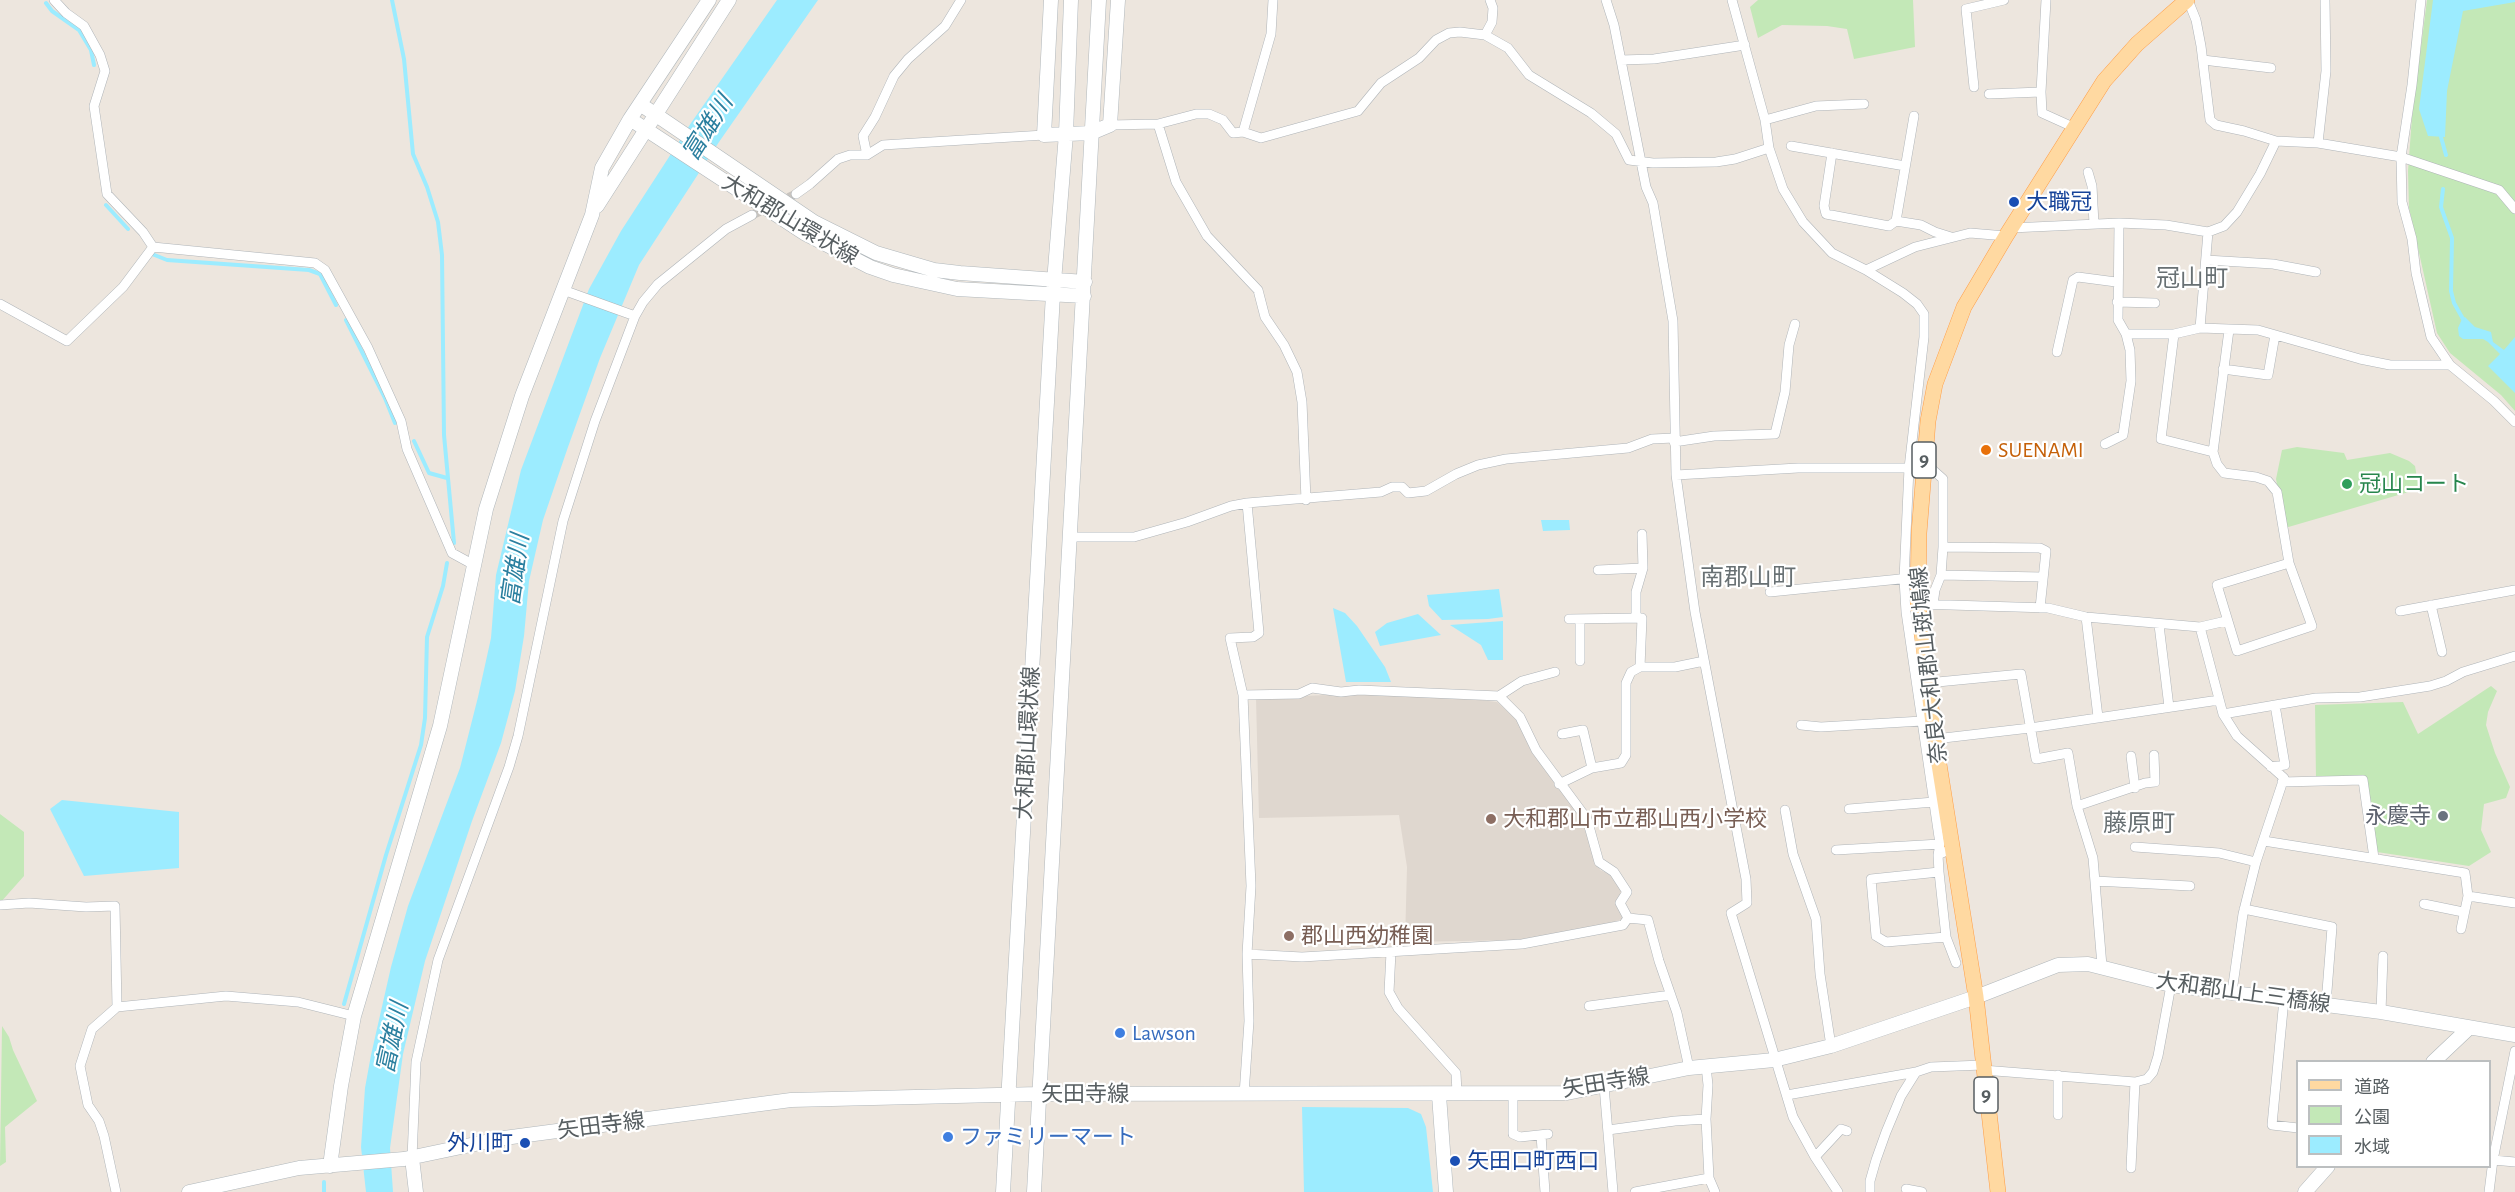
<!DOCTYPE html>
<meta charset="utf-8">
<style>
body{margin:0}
#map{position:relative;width:2515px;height:1192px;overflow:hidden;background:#ede6de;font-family:"Alegreya Sans","Noto Sans JP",sans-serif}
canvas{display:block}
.legend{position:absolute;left:2296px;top:1060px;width:195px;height:108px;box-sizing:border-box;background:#fff;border:2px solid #bcbfc0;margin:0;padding:8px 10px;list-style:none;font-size:18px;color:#575e61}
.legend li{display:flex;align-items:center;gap:12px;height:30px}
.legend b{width:30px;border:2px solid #bcbfc0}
</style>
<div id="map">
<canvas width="2515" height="1192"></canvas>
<ul class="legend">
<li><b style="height:8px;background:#ffd9a1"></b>道路</li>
<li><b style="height:16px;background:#c3e8b7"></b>公園</li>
<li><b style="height:16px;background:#9cecff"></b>水域</li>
</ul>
</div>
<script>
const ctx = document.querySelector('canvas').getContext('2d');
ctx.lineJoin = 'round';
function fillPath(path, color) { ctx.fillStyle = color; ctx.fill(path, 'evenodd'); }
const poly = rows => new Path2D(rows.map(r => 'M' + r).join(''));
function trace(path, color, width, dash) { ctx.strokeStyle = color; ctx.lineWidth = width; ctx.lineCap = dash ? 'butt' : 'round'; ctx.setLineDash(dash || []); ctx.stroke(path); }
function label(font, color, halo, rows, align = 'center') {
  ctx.font = font + ' "Alegreya Sans","Noto Sans JP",sans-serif'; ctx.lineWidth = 4.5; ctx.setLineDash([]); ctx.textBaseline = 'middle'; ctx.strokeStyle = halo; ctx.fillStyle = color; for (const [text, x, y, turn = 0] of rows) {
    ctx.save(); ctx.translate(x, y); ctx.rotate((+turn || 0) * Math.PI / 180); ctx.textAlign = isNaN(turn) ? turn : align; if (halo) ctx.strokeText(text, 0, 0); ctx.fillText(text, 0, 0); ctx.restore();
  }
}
fillPath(poly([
 [1374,693,1433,694,1497,702,1518,721,1583,820,1600,870,1612,875,1625,895,1625,918,1601,926,1518,940,1405,942,1407,867,1399,815,1259,818,1256,698]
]), '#dfd7cf');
fillPath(poly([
 [1758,0,1913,0,1915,47,1854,59,1847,29,1827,26,1782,25,1758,38,1750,7],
 [2427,0,2515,0,2515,411,2501,395,2450,353,2437,333,2409,208,2408,171,2412,117],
 [2297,447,2344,453,2347,460,2390,453,2409,461,2415,466,2419,489,2285,528,2276,479,2282,450],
 [2491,686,2497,691,2488,712,2486,725,2495,753,2510,787,2506,798,2484,804,2481,830,2491,852,2469,866,2377,852,2365,778,2316,779,2315,705,2403,702,2418,734],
 [0,814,24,832,24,876,0,903],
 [2,1026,9,1037,13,1050,37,1101,5,1127,6,1162,0,1166]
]), '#c3e8b7');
fillPath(poly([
 [777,0,818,0,719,142,639,265,600,358,568,447,543,520,529,581,524,636,515,691,501,743,472,821,425,961,403,1054,390,1148,393,1192,366,1192,361,1147,365,1088,371,1055,391,967,408,906,460,768,478,697,491,638,496,575,521,470,589,289,621,231,691,123],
 [2433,0,2515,0,2515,2,2463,11,2447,91,2445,137,2428,136,2419,109],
 [2465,317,2475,327,2491,332,2493,342,2504,350,2515,337,2515,393,2488,366,2500,354,2488,342,2483,339,2463,339,2459,336,2458,328,2462,319],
 [1541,520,1569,520,1570,530,1543,531],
 [1499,589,1503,617,1488,619,1442,620,1429,606,1427,595],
 [1333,608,1345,613,1357,626,1385,667,1391,682,1346,682],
 [1418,614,1441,635,1380,646,1375,632,1387,623],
 [1503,621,1503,660,1488,660,1481,645,1450,625],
 [62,800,179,812,179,868,84,876,50,809],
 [1302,1107,1408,1108,1421,1114,1426,1127,1433,1192,1304,1192]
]), '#9cecff');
trace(poly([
 [392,0,404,59,413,154,427,187,438,222,442,255,444,435,454,543],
 [46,3,52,11,79,30,91,50,94,65],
 [2441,137,2446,155],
 [2443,189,2441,207,2452,238,2451,291,2454,303,2463,319],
 [106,205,128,229],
 [152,254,167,260,309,270,320,274,336,305],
 [346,320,385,398,395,423],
 [414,441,429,473,447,478],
 [344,1004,386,855,421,745,425,718,427,637,443,586,447,563],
 [324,1182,324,1192]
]), '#9cecff', 4);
trace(poly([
 [752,215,796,194]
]), '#c8c4bf', 9, [9, 4.5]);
const street = poly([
 [54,0,66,13,84,26,100,55,105,71,94,106,107,194,143,232,153,247],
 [1606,0,1614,25,1646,187,1653,203,1673,321,1676,475,1695,612,1746,879,1747,903,1731,913,1793,1117,1815,1157,1838,1192],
 [1732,0,1765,120,1769,148,1783,189,1803,222,1832,253,1866,270,1915,247,1970,233,2006,236],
 [2046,0,2041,92,2042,113,2073,127],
 [2188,0,2196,20,2201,46,2210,120,2216,125,2244,131,2276,141],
 [2421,0,2412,85,2401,157,2499,190,2515,209],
 [1485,35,1492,22,1493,8,1490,0],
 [1621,60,1654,59,1745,45],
 [2203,60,2271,68],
 [1974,87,1966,9,2004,0],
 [1989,94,2041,92],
 [1765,120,1816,106,1864,104],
 [1158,124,1176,182,1207,236,1258,290,1265,317,1284,345,1297,372,1302,402,1306,500],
 [1110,125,1158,124,1196,114,1209,114,1223,120,1233,133,1243,132,1261,138,1358,111,1381,83,1419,58,1436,40,1449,33,1460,32,1485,35,1508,48,1529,75,1591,113,1616,134,1629,160,1653,163,1716,162,1735,159,1769,148],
 [1243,132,1271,34,1273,0],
 [2318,143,2326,71,2325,0],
 [1791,146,1905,166],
 [1832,153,1824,206,1826,214,1889,226,1896,221,1921,225,1935,232,1951,237],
 [867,155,863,136,875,117,894,76,908,59,945,26,961,0],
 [2088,172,2092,186,2094,224],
 [796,194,810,184,838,159,850,155,867,155,883,145,1044,135],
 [1896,221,1914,116],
 [2119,223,2118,320,2126,334,2174,334,2200,328,2258,330,2360,359,2390,365,2450,365],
 [2011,228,2119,223,2166,225,2208,232],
 [153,247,295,261,315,263,325,270,368,348,401,421,407,449,452,553,474,565],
 [2206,260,2273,264,2316,272],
 [1866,270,1903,293,1917,304,1924,314,1924,337,1909,468,1904,579,1906,612,1940,844,1938,855],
 [563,290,635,316],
 [2117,302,2155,303],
 [0,304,67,341,123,287,153,247],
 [2200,328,2208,232,2224,226,2237,212,2260,174,2276,141,2318,143,2401,157,2402,202,2412,239,2416,273,2431,337,2450,365,2494,401,2515,422],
 [2174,334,2161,439,2213,452,2229,330],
 [2057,352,2073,280,2078,277,2116,282],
 [2223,369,2268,375,2275,335],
 [1674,442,1714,436,1775,434,1785,392,1789,345,1795,324],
 [2105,444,2123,435,2131,381,2130,350,2126,334],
 [2213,452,2217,464,2224,473,2256,477,2268,481,2277,492,2289,563,2312,626,2237,651,2217,585,2289,563],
 [1924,462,1943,479,1943,547],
 [1676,475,1798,468,1923,468],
 [1070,537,1134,537,1187,522,1231,506,1247,503,1381,492,1392,487,1402,487,1408,493,1426,491,1456,474,1478,465,1506,459,1628,448,1652,439,1674,438],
 [1598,570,1643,568],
 [1941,575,2042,577],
 [1770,592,1910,578],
 [1918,604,2048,608,2086,617,2200,627,2226,621],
 [1933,605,1935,590,1941,575,1943,547,2040,548,2046,551,2040,608],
 [2431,605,2442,652],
 [2400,611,2515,590],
 [2086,617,2098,717],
 [1636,618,1636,592,1643,568,1642,534],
 [1569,619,1642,618,1640,667],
 [1580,619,1580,661],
 [2159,625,2169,707],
 [2200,627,2223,714,2237,736,2284,778,2256,862,2243,914,2232,992],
 [1927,683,2021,674,2036,759,2068,753,2077,806,2093,858,2102,966],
 [1243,695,1299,694,1312,688,1341,692,1359,690,1499,696,1520,717,1536,750,1587,819,1599,862,1614,872,1627,892,1620,903,1628,918,1623,925,1522,944,1302,957,1247,954],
 [1499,696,1522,681,1555,672],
 [2223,714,2316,698,2360,697,2430,686,2446,681,2463,672,2515,656],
 [1801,725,1821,727,1922,721],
 [1562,734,1583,730,1592,768],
 [1935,739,2030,728,2219,700],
 [2131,756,2135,788],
 [2271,767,2285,765,2275,705],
 [2282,782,2363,780,2374,858],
 [1559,784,1592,768,1621,763,1626,755,1626,683,1631,672,1640,667,1675,667,1704,661],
 [2077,806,2145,783,2155,782,2154,755],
 [1849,809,1934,802],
 [1785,810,1793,854,1816,919,1820,974,1831,1046],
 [2264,841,2465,873,2468,896,2515,903],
 [2135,847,2219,853,2256,862],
 [1836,850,1940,844],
 [1939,872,1946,937,1886,942,1876,936,1871,879,1939,872,1938,855,1951,849],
 [2095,881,2190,886],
 [2424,904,2463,912],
 [0,905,29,903,86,907,115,906,117,1007,226,996,298,1002,354,1016],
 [2244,909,2332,927,2326,1004],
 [1628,918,1648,920,1659,961,1677,1013,1689,1068],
 [2461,929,2468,896],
 [1946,937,1956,963],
 [1391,952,1389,992,1398,1008,1456,1073,1457,1093],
 [2284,999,2272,1125,2298,1128],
 [1589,1006,1671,995],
 [2381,1012,2383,956],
 [1706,1066,1708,1085,1706,1119,1709,1178,1715,1192],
 [1983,1070,2135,1082,2147,1079,2153,1072,2158,1056,2171,985],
 [2058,1075,2058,1115],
 [1604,1086,1613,1192],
 [1513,1093,1513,1134,1520,1137,1548,1134],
 [1244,1095,1249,1021,1247,954,1251,886,1243,695,1230,638,1253,637,1259,633,1247,503],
 [1787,1095,1916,1072],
 [1608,1130,1675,1121,1706,1119],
 [1541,1135,1545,1192],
 [1815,1157,1841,1129,1847,1131],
 [412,1158,416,1062,438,960,509,767,518,736,563,521,595,421,635,316,643,302,658,284,726,229,752,215],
 [2493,1160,2515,1162],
 [2131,1168,2135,1082],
 [1906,1189,1922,1192],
 [116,1192,104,1136,99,1121,88,1105,80,1066,92,1029,117,1007],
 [1635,1192,1709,1178],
 [1870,1192,1870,1181,1876,1160,1886,1132,1901,1096,1916,1072,1931,1067,1983,1065],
 [2489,1192,2493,1160,2515,1051]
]);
const secondary = poly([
 [1051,0,1044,135,1091,133,1110,125,1118,0],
 [640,104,814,222,876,253,934,270,960,273,1085,282],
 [630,119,804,233,870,267,893,275,957,289,1084,296],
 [597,206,729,0],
 [2433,1062,2469,1028],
 [1439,1095,1446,1192],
 [412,1158,416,1192],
 [330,1166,341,1086,354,1016,440,726,486,509,522,396,592,215,602,168,630,119,709,0],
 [189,1192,299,1168,404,1159,504,1138,791,1100,1039,1094,1567,1093,1689,1068,1774,1060,1831,1046,1976,997,2058,965,2088,964,2171,985,2381,1012,2515,1035],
 [1003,1192,1053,294,1066,134,1071,0],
 [1034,1192,1099,0],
 [2305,1192,2328,1166]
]);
const primary = poly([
 [1998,1192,1976,997,1935,739,1918,604,1919,533,1928,421,1935,384,1964,307,2006,236,2104,81,2137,44,2187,0]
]);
trace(street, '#afb4b8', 10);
trace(secondary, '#b0b7bb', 15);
trace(primary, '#ff9d45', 16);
trace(street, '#fff', 9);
trace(secondary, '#fff', 14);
trace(primary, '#ffd9a1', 15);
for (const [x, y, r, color] of [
 [2014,202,6,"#1a4fb4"],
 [1986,450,6,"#e8710a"],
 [2347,484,6,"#2e9e5b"],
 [2443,816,6,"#6b7280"],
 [1491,819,6,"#8d6e63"],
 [1289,936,6,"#8d6e63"],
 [1120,1033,6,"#3f7fe0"],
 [948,1137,6,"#3f7fe0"],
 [525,1143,6,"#1a4fb4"],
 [1455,1161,6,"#1a4fb4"]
]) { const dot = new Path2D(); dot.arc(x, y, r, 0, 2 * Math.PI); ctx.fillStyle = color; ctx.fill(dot); trace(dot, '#fff', 2); }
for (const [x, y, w] of [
 [1924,460,24],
 [1986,1095,24]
]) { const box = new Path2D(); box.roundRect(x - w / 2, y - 18, w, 36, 4.5); ctx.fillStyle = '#fff'; ctx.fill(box); trace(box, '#575e61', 1.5); }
label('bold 21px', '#575e61', null, [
 ["9",1924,460],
 ["9",1986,1095]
]);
label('22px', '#164399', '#fff', [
 ["大職冠",2026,202],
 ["外川町",513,1143,"right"],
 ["矢田口町西口",1467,1161]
], 'left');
label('22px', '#575e61', '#fff', [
 ["大和郡山環状線",790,220,31],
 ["奈良大和郡山斑鳩線",1929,665,-96],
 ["大和郡山環状線",1028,743,-87],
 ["大和郡山上三橋線",2243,993,8],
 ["矢田寺線",1606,1083,-9],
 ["矢田寺線",1085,1094],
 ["矢田寺線",601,1126,-7]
]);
label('22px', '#c56008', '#fff', [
 ["SUENAMI",1998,450]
], 'left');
label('22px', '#27864d', '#fff', [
 ["冠山コート",2359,484]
], 'left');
label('22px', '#5b616d', '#fff', [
 ["永慶寺",2431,816]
], 'right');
label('22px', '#785e54', '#fff', [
 ["大和郡山市立郡山西小学校",1503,819],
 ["郡山西幼稚園",1301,936]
], 'left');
label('22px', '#366cbe', '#fff', [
 ["Lawson",1132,1033],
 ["ファミリーマート",960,1137]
], 'left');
label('italic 24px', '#2a7f9f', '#fff', [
 ["富雄川",708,128,-58],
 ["富雄川",516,570,-82],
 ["富雄川",393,1038,-78]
]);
label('24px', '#687073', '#fff', [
 ["冠山町",2192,279],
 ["南郡山町",1748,578],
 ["藤原町",2139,824]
]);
</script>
